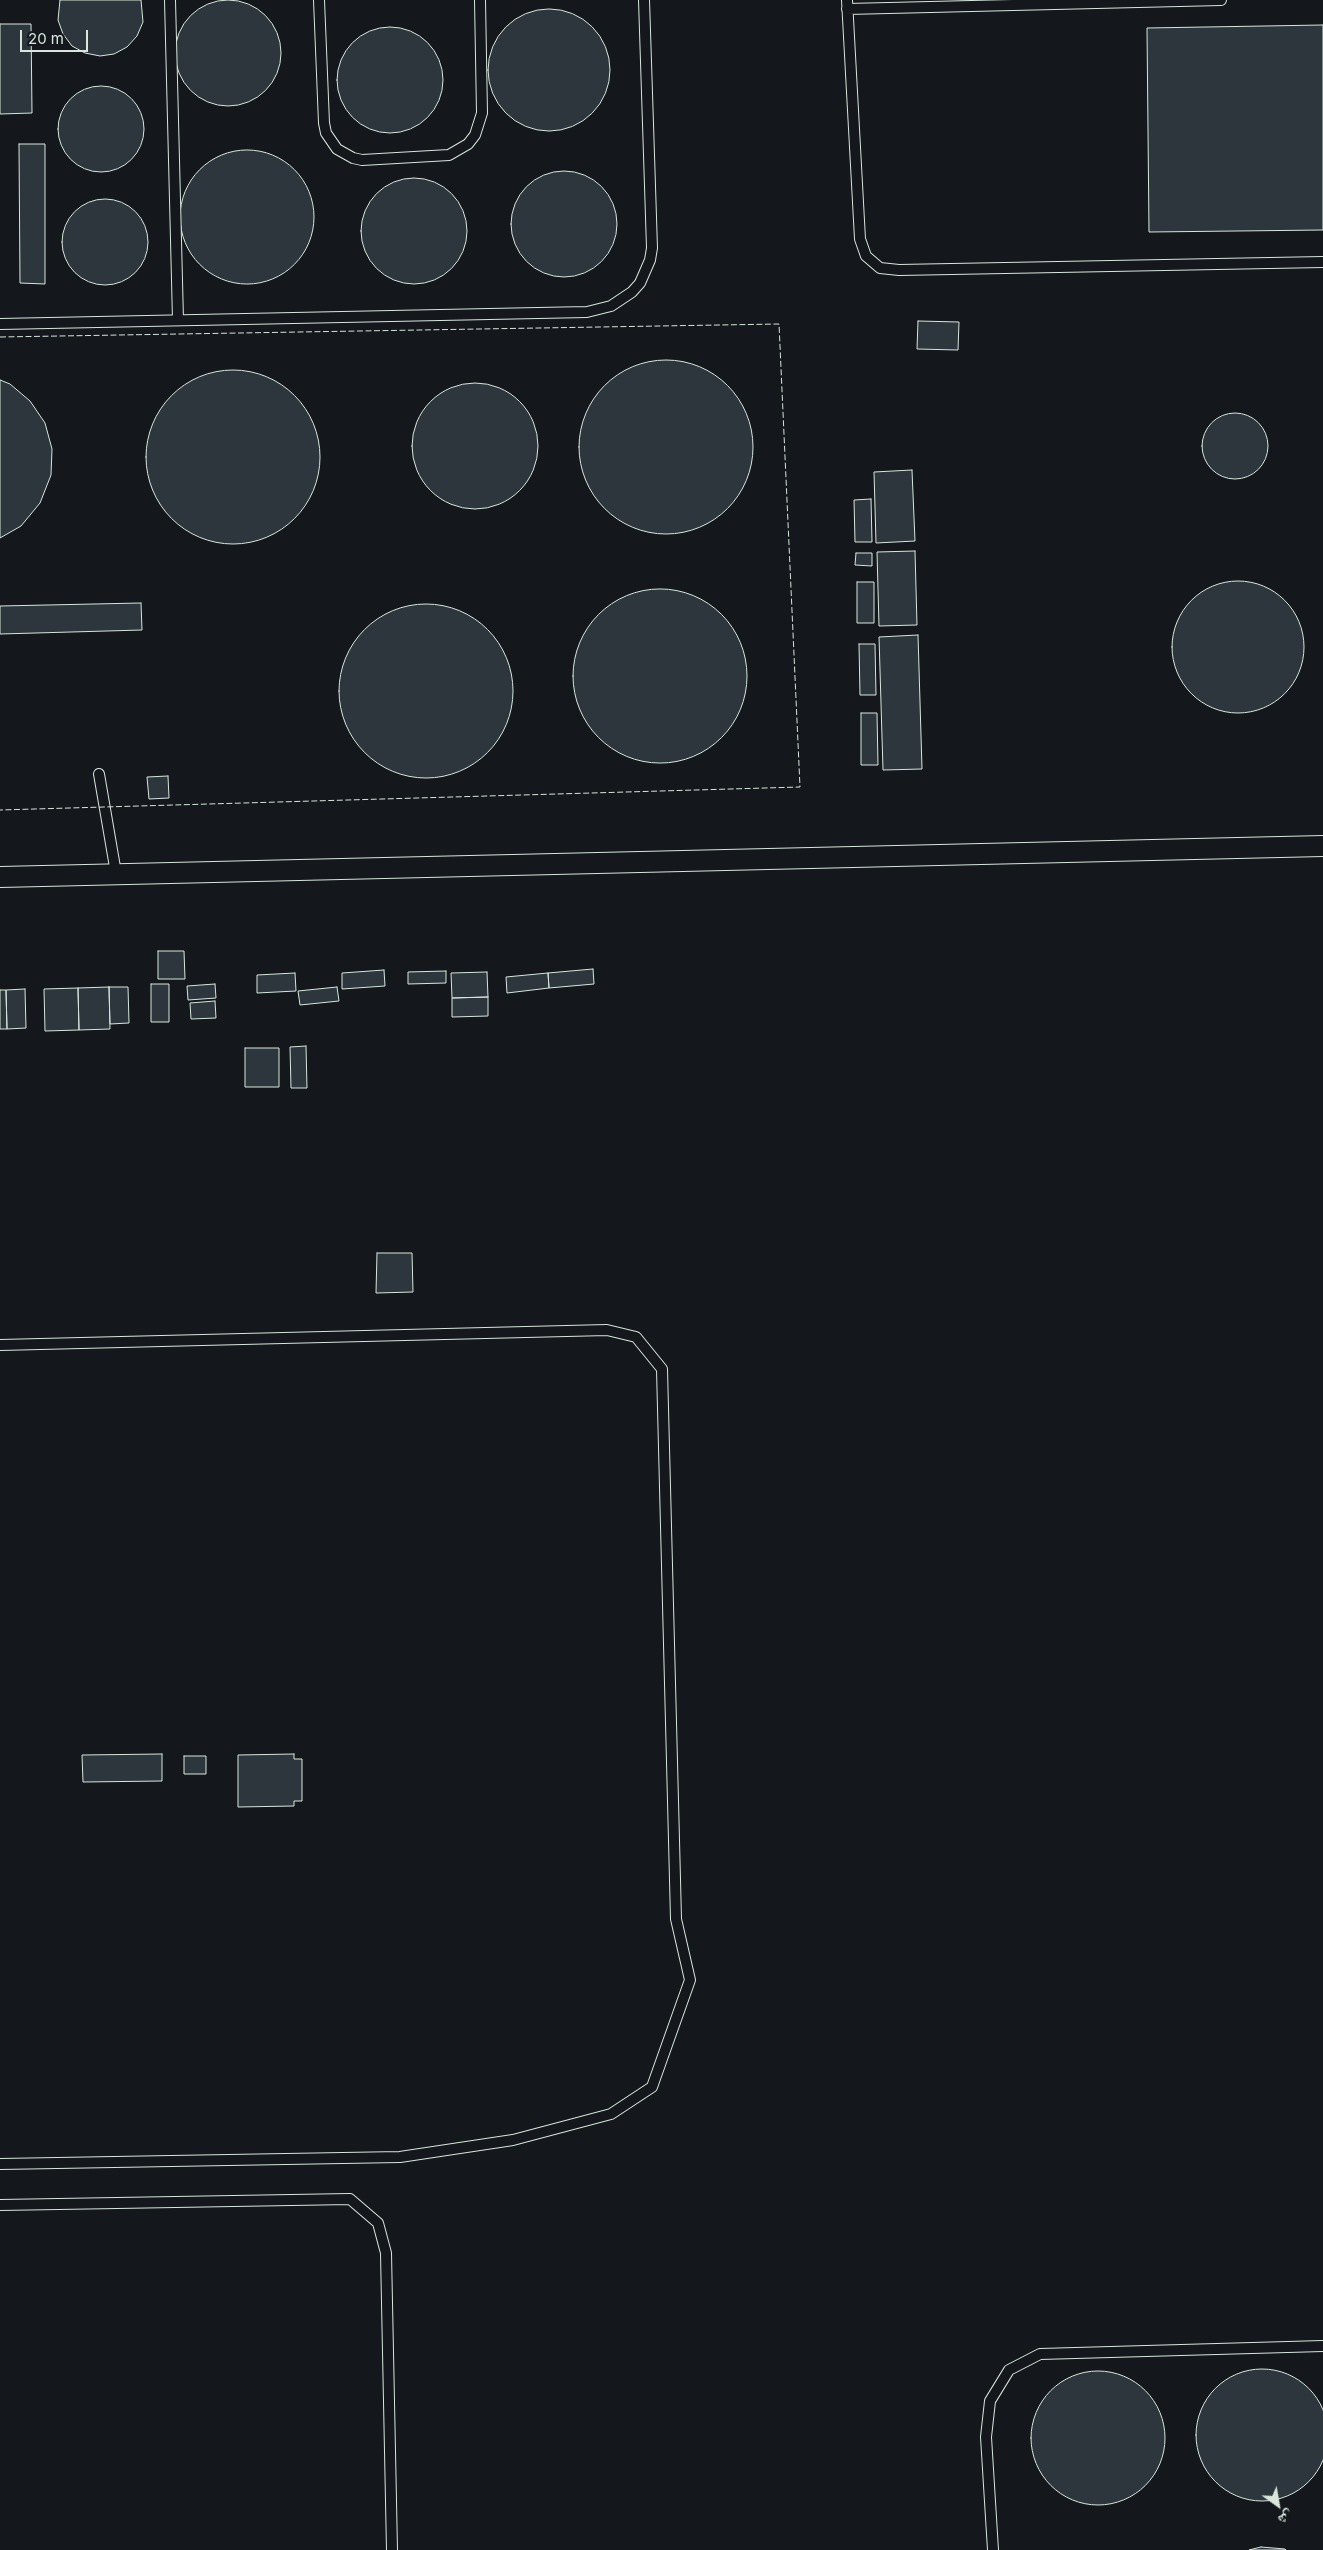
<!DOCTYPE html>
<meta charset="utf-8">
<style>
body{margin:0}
#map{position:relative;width:1323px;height:2550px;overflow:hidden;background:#14181c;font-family:Inter,"Noto Naskh Arabic",sans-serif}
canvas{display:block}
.north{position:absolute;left:1253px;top:2480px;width:50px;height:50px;-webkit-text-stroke:4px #14181c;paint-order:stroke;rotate:148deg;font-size:14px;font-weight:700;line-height:20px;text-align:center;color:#d8e6dc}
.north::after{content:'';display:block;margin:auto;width:18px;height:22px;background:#d8e6dc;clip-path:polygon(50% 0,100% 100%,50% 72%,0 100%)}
.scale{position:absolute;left:20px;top:30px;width:68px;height:22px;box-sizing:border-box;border:2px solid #d8e6dc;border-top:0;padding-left:6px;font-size:15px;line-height:18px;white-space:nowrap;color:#d8e6dc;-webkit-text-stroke:4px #14181c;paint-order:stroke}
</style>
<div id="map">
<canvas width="1323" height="2550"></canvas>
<div class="north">ش</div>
<div class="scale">20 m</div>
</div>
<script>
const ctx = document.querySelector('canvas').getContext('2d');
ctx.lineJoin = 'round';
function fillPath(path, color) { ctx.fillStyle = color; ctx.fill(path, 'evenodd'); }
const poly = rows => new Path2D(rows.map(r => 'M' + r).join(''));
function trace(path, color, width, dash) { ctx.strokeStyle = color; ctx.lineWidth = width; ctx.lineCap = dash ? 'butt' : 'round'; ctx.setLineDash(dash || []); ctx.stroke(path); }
const building = poly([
 [60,0,141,0,143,22,137,36,127,47,114,54,100,56,85,53,72,46,63,34,58,20,60,0],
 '175 53a53 53 0 1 1 106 0a53 53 0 1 1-106 0Z',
 '488 70a61 61 0 1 1 122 0a61 61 0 1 1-122 0Z',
 [0,24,31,24,32,113,0,114,0,24],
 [1323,25,1323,230,1149,232,1147,28,1323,25],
 '337 80a53 53 0 1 1 106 0a53 53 0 1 1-106 0Z',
 '58 129a43 43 0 1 1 86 0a43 43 0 1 1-86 0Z',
 [19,144,45,144,45,284,20,283,19,144],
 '180 217a67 67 0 1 1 134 0a67 67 0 1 1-134 0Z',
 '511 224a53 53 0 1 1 106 0a53 53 0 1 1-106 0Z',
 '361 231a53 53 0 1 1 106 0a53 53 0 1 1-106 0Z',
 '62 242a43 43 0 1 1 86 0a43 43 0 1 1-86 0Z',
 [918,321,959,322,958,350,917,349,918,321],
 '579 447a87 87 0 1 1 174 0a87 87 0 1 1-174 0Z',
 '146 457a87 87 0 1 1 174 0a87 87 0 1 1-174 0Z',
 [0,380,10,384,30,401,45,423,52,449,51,475,40,503,21,526,0,538,0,380],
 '412 446a63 63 0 1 1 126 0a63 63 0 1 1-126 0Z',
 '1202 446a33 33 0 1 1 66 0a33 33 0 1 1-66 0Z',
 [912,470,915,541,876,543,874,472,912,470],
 [871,499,872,542,855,542,854,500,871,499],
 [915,551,917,625,879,626,877,552,915,551],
 [856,553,872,553,872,566,855,565,856,553],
 '1172 647a66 66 0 1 1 132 0a66 66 0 1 1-132 0Z',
 [857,582,874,582,874,623,857,623,857,582],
 '573 676a87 87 0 1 1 174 0a87 87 0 1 1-174 0Z',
 [141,603,142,630,0,634,0,606,141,603],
 '339 691a87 87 0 1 1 174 0a87 87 0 1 1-174 0Z',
 [918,635,922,769,883,770,879,637,918,635],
 [859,644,875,644,876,695,860,695,859,644],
 [861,713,877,713,878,765,861,765,861,713],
 [168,776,169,798,149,799,147,777,168,776],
 [158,951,184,951,185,979,158,979,158,951],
 [593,969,594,984,549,988,548,973,593,969],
 [384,970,385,986,342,989,342,973,384,970],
 [446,971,446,983,408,984,408,972,446,971],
 [487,972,488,997,452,998,451,973,487,972],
 [295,973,296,991,257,993,257,975,295,973],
 [548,973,549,988,507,993,506,977,548,973],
 [151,984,169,984,169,1022,151,1022,151,984],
 [215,984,216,998,188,1000,187,986,215,984],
 [109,987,128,987,129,1023,110,1024,109,987],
 [109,987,110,1029,79,1030,78,988,109,987],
 [337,987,339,1001,300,1005,298,991,337,987],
 [78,988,79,1030,45,1031,44,989,78,988],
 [25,989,26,1028,7,1029,6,990,25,989],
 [0,990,6,990,7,1029,0,1029,0,990],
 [488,997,488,1016,452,1017,452,998,488,997],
 [215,1001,216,1018,191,1019,190,1003,215,1001],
 [306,1046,307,1088,291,1088,290,1047,306,1046],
 [245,1048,279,1048,279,1087,245,1087,245,1048],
 [377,1253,412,1253,413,1292,376,1293,377,1253],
 [162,1754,162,1781,83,1782,82,1755,162,1754],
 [294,1754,294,1759,302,1759,302,1801,294,1801,294,1806,238,1807,238,1755,294,1754],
 [184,1756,206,1756,206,1774,184,1774,184,1756],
 '1196 2435a66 66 0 1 1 132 0a66 66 0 1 1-132 0Z',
 '1031 2438a67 67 0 1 1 134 0a67 67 0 1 1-134 0Z',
 [1261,2547,1285,2549,1286,2550,1249,2550,1261,2547]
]);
fillPath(building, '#2c363c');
trace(building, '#d8e6dc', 1);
const service = poly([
 [170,0,178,320],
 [319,0,324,123,326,133,337,149,353,158,362,160,449,155,468,144,475,135,482,113,480,0],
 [847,0,860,239,866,256,880,268,899,270,1323,262],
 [847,9,1221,0],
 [0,324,587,312,611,306,632,292,640,283,650,260,652,248,644,0],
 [99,774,116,873],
 [0,1345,607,1330,636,1337,662,1369,676,1919,690,1980,652,2087,611,2114,513,2140,400,2157,0,2164],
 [0,2205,350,2199,378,2223,386,2253,392,2550],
 [993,2550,986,2437,990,2401,1009,2370,1040,2354,1323,2346]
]);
const minor = poly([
 [0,877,1323,846]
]);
trace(service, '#d8e6dc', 12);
trace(minor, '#d8e6dc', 22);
trace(service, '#14181c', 10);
trace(minor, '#14181c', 20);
trace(poly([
 [0,337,779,324,800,787,0,810]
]), '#d8e6dc', 1, [6, 2.5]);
</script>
